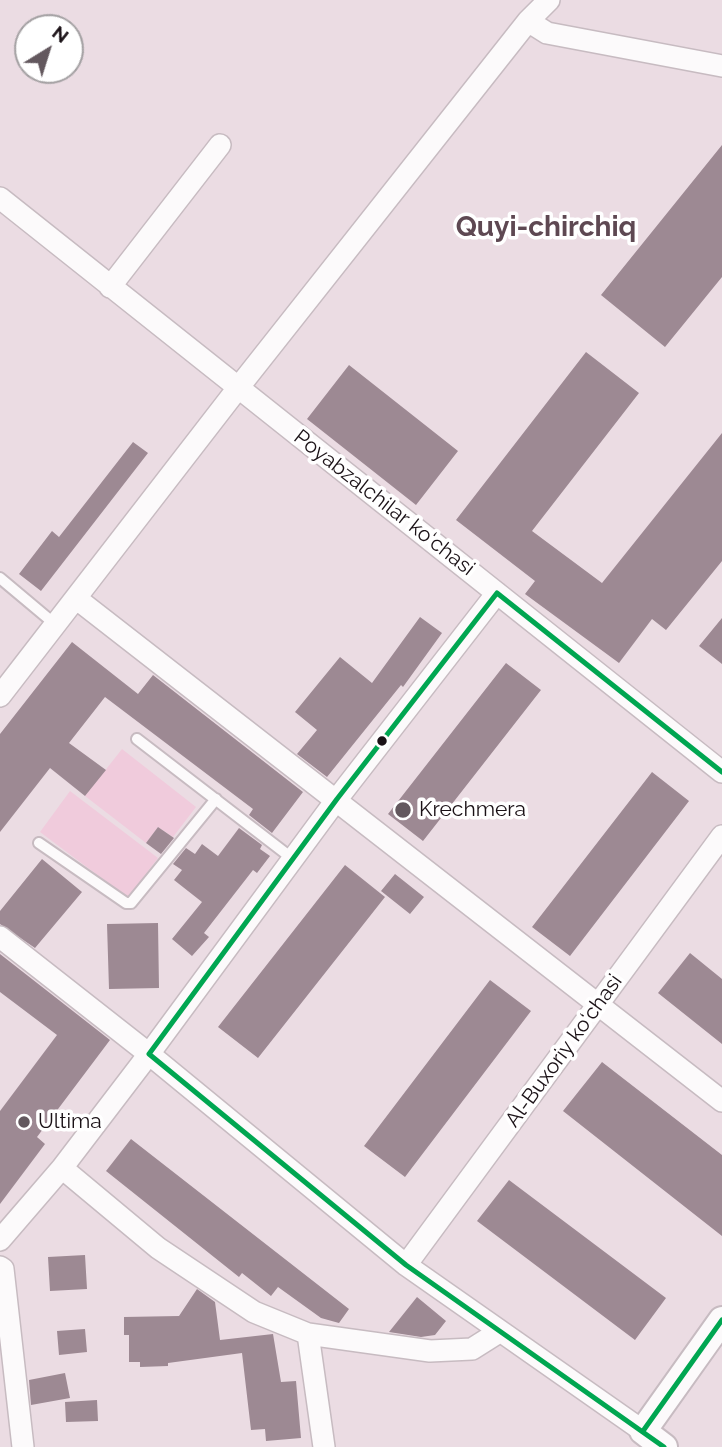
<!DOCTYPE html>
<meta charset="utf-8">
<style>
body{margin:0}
#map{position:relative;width:722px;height:1447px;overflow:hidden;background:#ebdce3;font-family:Raleway,sans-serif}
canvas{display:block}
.north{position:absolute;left:14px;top:14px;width:70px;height:70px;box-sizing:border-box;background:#fff;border:2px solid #a3a0a2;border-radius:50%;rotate:38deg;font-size:19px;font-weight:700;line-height:28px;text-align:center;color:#1a1116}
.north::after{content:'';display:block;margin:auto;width:24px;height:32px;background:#63585e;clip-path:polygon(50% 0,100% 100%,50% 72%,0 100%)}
</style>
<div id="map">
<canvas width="722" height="1447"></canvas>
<div class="north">N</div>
</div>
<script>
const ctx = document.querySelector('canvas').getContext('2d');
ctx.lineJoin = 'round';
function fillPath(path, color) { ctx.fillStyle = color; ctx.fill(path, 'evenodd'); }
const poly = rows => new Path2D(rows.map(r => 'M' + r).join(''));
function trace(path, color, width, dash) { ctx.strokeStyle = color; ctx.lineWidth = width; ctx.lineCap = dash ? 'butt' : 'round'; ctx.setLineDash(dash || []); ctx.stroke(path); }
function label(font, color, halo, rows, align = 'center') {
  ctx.font = font + ' Raleway,sans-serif'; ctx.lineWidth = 7; ctx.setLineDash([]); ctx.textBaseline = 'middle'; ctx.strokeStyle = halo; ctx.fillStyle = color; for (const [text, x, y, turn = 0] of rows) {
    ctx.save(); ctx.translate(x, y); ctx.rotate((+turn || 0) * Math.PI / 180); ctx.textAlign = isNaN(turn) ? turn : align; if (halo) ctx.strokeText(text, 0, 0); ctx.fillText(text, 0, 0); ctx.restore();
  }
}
fillPath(poly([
 [122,749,196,807,173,837,158,827,146,843,85,796],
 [70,791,158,858,128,898,40,832]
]), '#f0cbdc');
fillPath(poly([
 [722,145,722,277,665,347,601,295],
 [586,352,639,393,532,531,602,583,722,433,722,561,666,630,652,619,619,663,525,594,535,581,456,520],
 [349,365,458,451,416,505,307,419],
 [133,442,148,453,41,591,19,574,52,531,59,537],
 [420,617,442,633,403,687,401,685,327,777,297,754,317,730,295,712,340,657,372,683],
 [722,618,722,664,699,646],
 [72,642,138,694,153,675,303,792,272,833,249,815,253,809,105,697,69,743,106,770,85,796,50,768,0,832,0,734],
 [506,663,541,690,423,841,388,814],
 [652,772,689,801,570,956,532,927],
 [158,827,174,838,161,854,146,843],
 [239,828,262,845,260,849,270,856,257,873,253,870,204,933,209,937,192,956,172,939,202,902,174,880,182,870,173,864,186,848,195,854,202,844,218,856],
 [42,859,82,892,35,948,0,924,0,911],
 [345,865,385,897,258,1058,218,1027],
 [395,874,424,897,410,914,381,891],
 [158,923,159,988,109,989,107,924],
 [690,953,722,979,722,1044,658,993],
 [0,954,110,1040,37,1137,45,1144,0,1204,0,1111,57,1035,0,992],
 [490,980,531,1011,405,1177,364,1146],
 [602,1062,722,1155,722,1236,563,1111],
 [131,1139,349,1309,339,1323,321,1318,278,1287,271,1296,242,1273,239,1277,106,1171],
 [509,1180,666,1298,635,1340,477,1221],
 [85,1255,87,1289,50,1291,48,1257],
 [197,1289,215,1302,220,1340,273,1334,281,1382,296,1381,301,1438,266,1441,265,1429,251,1430,242,1353,168,1363,168,1366,140,1367,140,1362,129,1362,129,1335,124,1335,124,1317,179,1316],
 [417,1297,446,1321,435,1335,421,1337,389,1332],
 [85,1329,87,1352,59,1355,57,1331],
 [65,1373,70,1398,31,1405,29,1380],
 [97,1400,98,1421,66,1422,65,1402]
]), '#9d8993');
const service = poly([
 [0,578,56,625],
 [137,739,293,859],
 [39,843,126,903,131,903,216,799]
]);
const minor = poly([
 [528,21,547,33,722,66],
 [0,198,722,772],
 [110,287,220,145],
 [77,599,722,1101],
 [0,696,238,388,528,21,549,0],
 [0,937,149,1054,406,1265,643,1431],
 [62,1168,158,1248,254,1312,308,1334,430,1351,472,1349,499,1332],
 [0,1240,62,1168,149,1054,337,799,497,593],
 [406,1265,722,836],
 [0,1267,3,1269,23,1447],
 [308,1334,324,1447]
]);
const tertiary = poly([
 [664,1447,643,1431,722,1320]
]);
trace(service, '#c7bbc1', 14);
trace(minor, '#c7bbc1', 24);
trace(tertiary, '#c7bbc1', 30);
trace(service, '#fcfafb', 10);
trace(minor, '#fcfafb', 21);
trace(tertiary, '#fcfafb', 26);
trace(poly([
 [643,1431,722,1320],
 [664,1447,406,1265,149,1054,337,799,497,593,722,772]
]), '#00a651', 5);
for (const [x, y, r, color] of [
 [382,741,6,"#1a1116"],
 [403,810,9,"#63585e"],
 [24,1122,7,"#63585e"]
]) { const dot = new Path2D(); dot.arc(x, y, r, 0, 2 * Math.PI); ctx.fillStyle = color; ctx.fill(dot); trace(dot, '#fff', 2.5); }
label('21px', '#1a1116', '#fff', [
 ["Poyabzalchilar ko‘chasi",384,503,38],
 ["Al-Buxoriy ko‘chasi",564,1051,-54]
]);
label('21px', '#1a1116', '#fff', [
 ["Krechmera",419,810],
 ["Ultima",38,1122]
], 'left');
label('bold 28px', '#5e4852', '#fff', [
 ["Quyi-chirchiq",546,228]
]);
</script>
